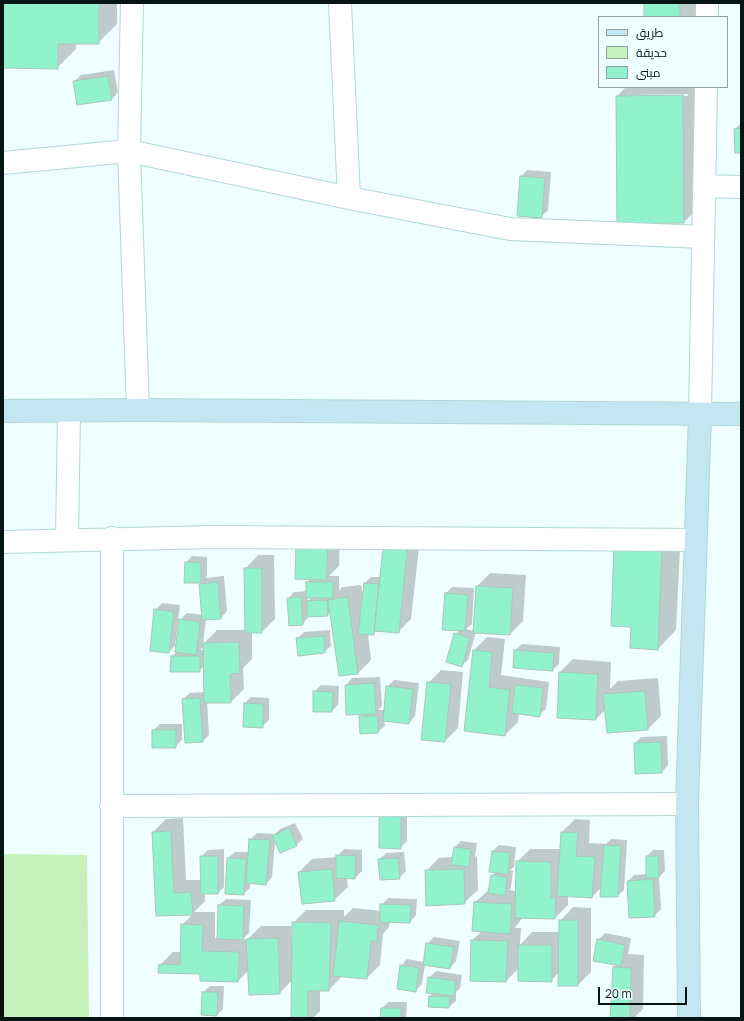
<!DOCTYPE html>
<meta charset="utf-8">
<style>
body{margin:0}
#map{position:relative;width:744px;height:1021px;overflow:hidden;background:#effefe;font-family:Manrope,Cairo,sans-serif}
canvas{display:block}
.frame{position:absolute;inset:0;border:4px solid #061414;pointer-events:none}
.legend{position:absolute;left:598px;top:16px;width:130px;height:72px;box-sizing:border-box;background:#effefe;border:1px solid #92a0a0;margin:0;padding:5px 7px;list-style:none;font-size:12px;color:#061414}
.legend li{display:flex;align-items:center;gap:8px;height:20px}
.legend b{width:20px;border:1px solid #92a0a0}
.scale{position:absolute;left:598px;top:987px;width:89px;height:18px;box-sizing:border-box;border:2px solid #061414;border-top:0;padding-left:5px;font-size:12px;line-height:14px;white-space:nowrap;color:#061414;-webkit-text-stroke:3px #effefe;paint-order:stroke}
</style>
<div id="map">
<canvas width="744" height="1021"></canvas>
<div class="frame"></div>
<ul class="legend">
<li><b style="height:5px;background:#c4e6f1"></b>طريق</li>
<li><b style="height:11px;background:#c7f1bb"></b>حديقة</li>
<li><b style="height:11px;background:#93f2ce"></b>مبنى</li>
</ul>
<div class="scale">20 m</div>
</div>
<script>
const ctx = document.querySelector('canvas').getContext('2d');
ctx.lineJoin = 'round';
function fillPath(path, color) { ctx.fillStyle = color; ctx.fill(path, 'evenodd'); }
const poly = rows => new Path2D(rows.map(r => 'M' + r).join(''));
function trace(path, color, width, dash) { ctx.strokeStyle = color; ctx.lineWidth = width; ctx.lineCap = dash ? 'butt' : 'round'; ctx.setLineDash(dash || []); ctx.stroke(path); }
fillPath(poly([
 [3,854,87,855,89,1018,3,1018]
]), '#c7f1bb');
fillPath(poly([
 [3,3,117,3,117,24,98,43,76,43,76,49,57,68,3,67],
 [645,3,699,3,699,17,645,17],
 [114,70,118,92,112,99,74,82,81,75],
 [626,87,701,87,703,203,684,222,617,96],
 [688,94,688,96,634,97,634,95],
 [741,123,741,152,735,129],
 [527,170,551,172,548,210,541,217,521,177],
 [398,527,421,529,411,619,398,632,377,630,373,634,368,634,371,660,358,673,339,675,331,612,327,615,309,616,303,624,288,599,294,592,307,591,307,582,311,578,296,578,340,533,339,566,329,576,339,576,339,591,342,587,361,585,363,595,365,583,371,577,381,577,385,540],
 [308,597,312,597,308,601],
 [634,528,681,530,676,630,658,649,615,547],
 [258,555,274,555,275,619,262,632,252,632,252,659,243,668,244,689,231,702,207,702,209,735,203,741,183,699,190,693,205,692,204,666,199,671,172,656,177,651,180,620,187,613,203,615,200,584,202,582,185,582,186,563,192,556,207,557,207,576,205,578,224,576,227,611,221,618,206,619,203,644,217,630,246,630,245,569],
 [204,646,204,650,200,650],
 [490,573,526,575,523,621,510,634,476,632,468,660,461,666,455,634,460,630,446,593,452,587,474,588,472,624,466,629,474,631,477,586],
 [162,603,180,605,175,646,169,652,155,610],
 [330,630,331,646,324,652,297,639,304,632],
 [487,637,505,639,501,675,549,682,546,709,539,715,519,713,518,722,505,735,474,650],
 [522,644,560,647,559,664,552,670,515,650],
 [573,659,611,662,610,689,618,681,658,678,661,716,648,729,606,709,596,719,560,672],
 [441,670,463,672,458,728,445,741,428,683],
 [380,677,382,706,378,710,385,710,387,687,394,680,419,683,415,716,409,723,384,720,385,726,378,732,361,733,360,717,364,713,346,685,352,678],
 [321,685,339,686,338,705,332,711,314,692],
 [251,697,269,698,269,720,262,727,245,703],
 [160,724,182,724,182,740,175,747,153,731],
 [667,736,668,765,662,772,635,743,641,737],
 [407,806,407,841,400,848,380,847],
 [183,818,186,880,202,880,202,856,208,850,224,849,224,887,218,893,205,893,205,901,194,912,215,912,215,938,218,938,219,905,226,899,251,900,249,933,243,939,248,939,261,926,291,926,291,938,293,938,293,923,306,910,344,910,344,917,353,908,381,911,381,905,388,898,417,899,416,915,410,922,390,921,389,927,383,934,380,965,367,978,342,976,329,990,320,990,320,1011,313,1018,292,1018,292,980,280,993,249,970,238,981,160,965,173,952,181,952,182,925,193,914,157,915,153,832,166,819],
 [575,819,590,820,589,843,606,844,611,839,627,840,624,890,617,896,602,887,592,897,568,896,568,905,555,918,523,917,515,928,521,928,520,945,532,932,560,932,560,921,573,907,591,908,591,972,578,985,559,972,551,981,519,968,506,981,471,980,472,940,482,931,475,902,490,889,492,876,496,872,493,851,499,845,516,847,514,867,510,870,513,871,511,888,509,890,516,891,517,862,530,849,561,849,562,832],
 [295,823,303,839,296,845,275,841,272,877,266,884,250,882,250,888,243,894,226,893,228,858,235,852,249,852,250,840,257,833,275,834,280,829],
 [461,841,477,843,475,857,477,856,478,890,464,903,426,871,439,858,453,857,455,847],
 [344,849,362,850,362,871,355,878,347,878,348,887,334,900,299,872,312,859,337,857],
 [653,850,664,850,665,871,659,877,661,909,654,916,628,881,634,875,647,874,647,856],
 [404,852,406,871,399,878,380,859,386,853],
 [605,933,631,938,628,954,644,955,643,1009,634,1018,611,1018,614,967,617,964,598,940],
 [434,937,460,941,456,961,450,968,425,964,422,984,415,991,401,966,407,959,424,962,427,944],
 [436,971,462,975,460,988,456,992,456,1001,449,1007,430,996,434,992,429,978],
 [210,986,224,986,223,1009,217,1015,203,992],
 [388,1002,407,1002,406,1018,381,1018,382,1008]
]), '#0003');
const building = poly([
 [3,3,99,3,99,44,58,44,58,69,3,68,3,3],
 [644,3,680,3,680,17,644,17,644,3],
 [108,76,112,100,77,105,73,81,108,76],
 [683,95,684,223,617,224,616,96,683,95],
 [741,128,741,153,735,153,734,129,741,128],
 [520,176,545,178,542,218,517,216,520,176],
 [384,539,408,542,399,633,374,631,384,539],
 [296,544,328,546,326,580,295,579,296,544],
 [614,547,662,549,658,650,630,648,631,627,611,626,614,547],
 [185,562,201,563,201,583,184,583,185,562],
 [244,568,262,568,262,633,245,633,244,568],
 [218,582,221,619,202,620,199,584,218,582],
 [306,582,333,582,333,598,306,598,306,582],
 [364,583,379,584,374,635,358,634,364,583],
 [476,586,513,588,510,635,473,633,476,586],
 [445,593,468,595,465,631,442,630,445,593],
 [301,597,303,625,289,626,287,598,301,597],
 [348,597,358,674,339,676,328,600,348,597],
 [327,600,328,616,307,617,307,601,327,600],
 [154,609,174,612,169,653,150,651,154,609],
 [179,619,200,622,196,655,175,652,179,619],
 [454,633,470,638,462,667,446,662,454,633],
 [324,636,325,653,298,656,296,638,324,636],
 [239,642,240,673,230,674,231,703,204,703,203,643,239,642],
 [473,650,492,652,489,687,510,690,505,736,464,731,473,650],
 [514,650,554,653,553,671,513,668,514,650],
 [171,656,200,656,200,672,170,672,171,656],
 [559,672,598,674,596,720,557,718,559,672],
 [427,682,451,684,445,742,421,740,427,682],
 [374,683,376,714,346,715,345,685,374,683],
 [515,685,543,688,540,717,512,713,515,685],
 [386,686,413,689,409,724,383,721,386,686],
 [313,691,333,692,332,712,313,712,313,691],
 [645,691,648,730,607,733,603,694,645,691],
 [200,698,203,742,185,743,182,699,200,698],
 [244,703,263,704,263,728,243,727,244,703],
 [359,716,378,716,378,733,360,734,359,716],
 [152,730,176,730,176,748,152,748,152,730],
 [661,742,662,773,635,774,634,743,661,742],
 [379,812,401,812,401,849,379,848,379,812],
 [289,828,297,846,280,853,272,836,289,828],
 [171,831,174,893,191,892,193,915,156,916,152,832,171,831],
 [561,832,578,833,576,856,595,857,592,898,557,896,561,832],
 [249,839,270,840,266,885,246,883,249,839],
 [604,845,621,846,618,897,600,897,604,845],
 [454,847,471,849,469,867,451,865,454,847],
 [492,851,510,853,508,874,489,872,492,851],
 [336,855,356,856,355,879,336,878,336,855],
 [200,856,218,856,218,894,201,894,200,856],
 [646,856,658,856,659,878,646,878,646,856],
 [227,858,246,859,244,895,225,894,227,858],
 [398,858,400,879,380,880,378,859,398,858],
 [516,861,551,862,551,898,556,898,555,919,515,918,516,861],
 [332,869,335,901,302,904,298,872,332,869],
 [464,869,465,904,426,906,425,870,464,869],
 [491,875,507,877,505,896,488,893,491,875],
 [653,879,655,917,629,918,627,881,653,879],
 [474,902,512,904,510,934,472,931,474,902],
 [380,904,411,905,410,923,380,922,380,904],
 [218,905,244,906,243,940,217,939,218,905],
 [559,920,578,920,578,986,558,986,559,920],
 [339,921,378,925,377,941,371,941,367,979,333,976,339,921],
 [292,922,331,923,329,991,308,991,308,1018,291,1018,292,922],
 [181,924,203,925,202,951,239,952,238,982,200,981,200,974,158,973,159,964,180,965,181,924],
 [278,938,280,994,249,995,246,939,278,938],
 [597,939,625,945,621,966,593,961,597,939],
 [471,940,508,941,506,982,470,981,471,940],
 [426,943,454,947,450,969,423,965,426,943],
 [518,945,552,945,552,982,518,981,518,945],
 [400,965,419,968,416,992,397,989,400,965],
 [613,967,631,968,630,1018,610,1018,613,967],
 [428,977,456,981,454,996,426,993,428,977],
 [202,992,218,992,217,1016,201,1015,202,992],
 [429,996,450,997,449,1008,428,1007,429,996],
 [381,1008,401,1008,401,1018,380,1018,381,1008]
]);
fillPath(building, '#93f2ce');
trace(building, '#a7c7b9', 1);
const street = poly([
 [132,3,129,151,138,410],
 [340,3,349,198],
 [707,17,707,3],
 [3,163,129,151,349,198,510,229,703,237],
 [704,186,741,187],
 [700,414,706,87],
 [67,540,69,411],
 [3,542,212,537,695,540],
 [111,806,687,804],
 [112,1018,112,538]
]);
const secondary = poly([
 [3,411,138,410,741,414],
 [689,1018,687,804,700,414]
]);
trace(street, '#b1d7d7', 24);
trace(secondary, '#b1d7d7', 24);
trace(street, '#fff', 22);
trace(secondary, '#c4e6f1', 22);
</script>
